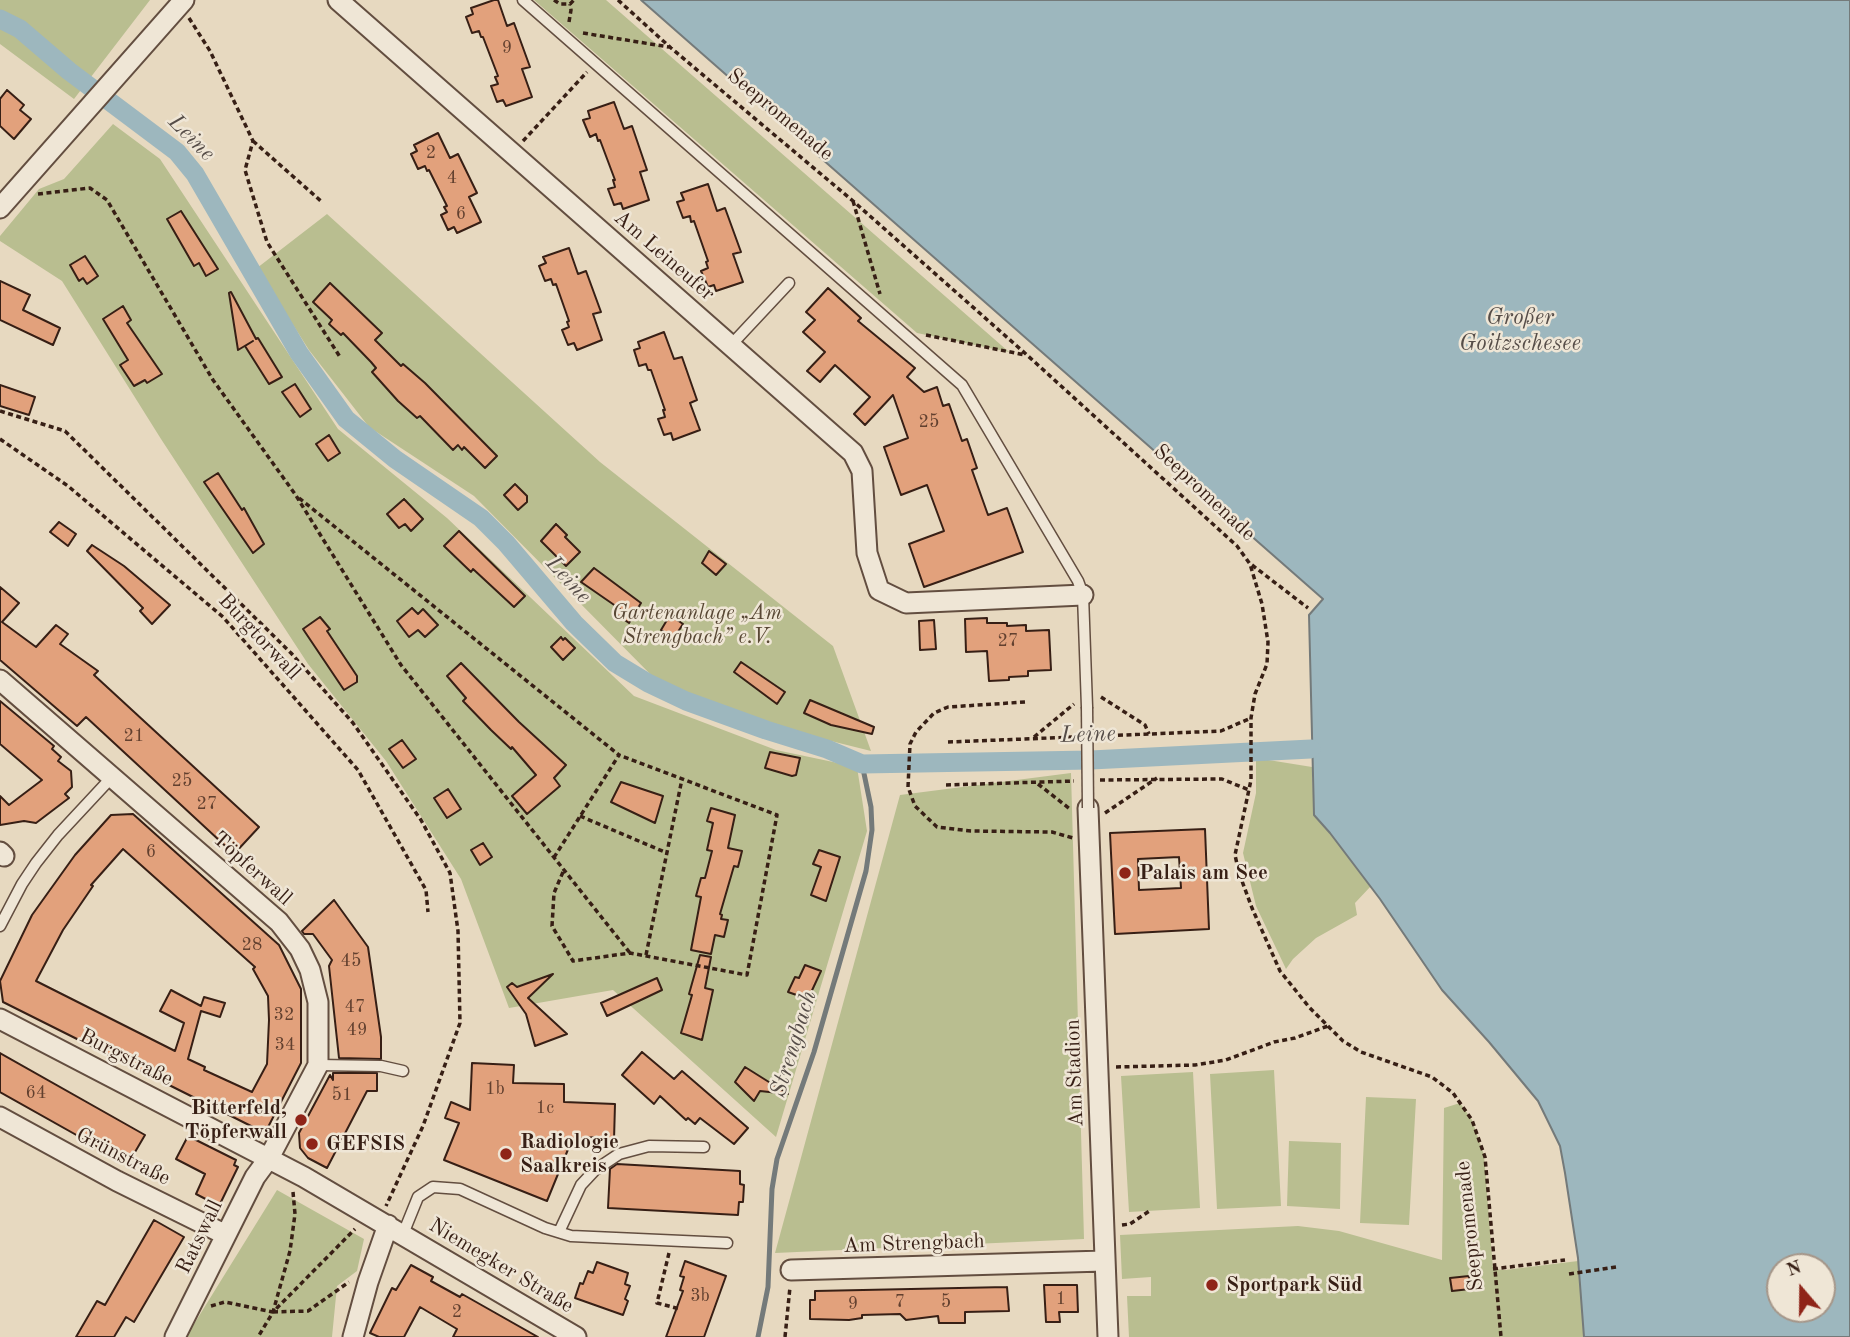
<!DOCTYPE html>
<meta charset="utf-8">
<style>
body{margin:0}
#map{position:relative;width:1850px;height:1337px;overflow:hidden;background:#e7d9c0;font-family:"Old Standard TT",serif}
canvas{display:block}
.north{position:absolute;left:1766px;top:1253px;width:70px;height:70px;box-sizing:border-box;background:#efe6d6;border:2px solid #a59689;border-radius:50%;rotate:340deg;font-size:19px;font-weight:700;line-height:28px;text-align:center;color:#371f15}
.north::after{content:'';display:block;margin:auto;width:24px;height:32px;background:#8f2418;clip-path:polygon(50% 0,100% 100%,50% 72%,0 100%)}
</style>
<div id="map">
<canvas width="1850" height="1337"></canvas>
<div class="north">N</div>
</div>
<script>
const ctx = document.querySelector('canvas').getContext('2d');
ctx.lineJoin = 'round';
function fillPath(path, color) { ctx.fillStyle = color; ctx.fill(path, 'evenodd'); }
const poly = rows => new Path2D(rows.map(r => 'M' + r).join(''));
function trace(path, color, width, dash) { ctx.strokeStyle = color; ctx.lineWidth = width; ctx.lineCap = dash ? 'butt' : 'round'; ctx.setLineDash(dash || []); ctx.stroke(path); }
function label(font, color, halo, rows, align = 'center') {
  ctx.font = font + ' "Old Standard TT",serif'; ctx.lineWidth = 5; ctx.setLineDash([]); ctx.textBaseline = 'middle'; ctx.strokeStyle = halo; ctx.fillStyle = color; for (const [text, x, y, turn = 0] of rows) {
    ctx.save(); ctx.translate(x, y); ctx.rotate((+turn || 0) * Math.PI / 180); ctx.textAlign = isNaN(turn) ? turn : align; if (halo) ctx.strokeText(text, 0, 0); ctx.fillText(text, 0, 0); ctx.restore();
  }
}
fillPath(poly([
 [0,0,150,0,74,99,0,44],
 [534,0,606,0,1009,352,917,333],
 [113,124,160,159,338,429,447,518,634,696,776,750,857,767,867,831,776,1137,613,990,509,1008,461,879,386,761,308,664,161,439,62,281,0,241,0,236,39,189,64,179],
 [327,214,600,462,833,646,871,751,787,730,660,684,474,496,369,427,309,350,257,268],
 [1256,758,1312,767,1314,815,1330,833,1371,886,1355,903,1357,915,1316,938,1293,959,1286,969,1256,906,1243,853,1256,793],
 [1071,773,1084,1239,775,1253,900,795],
 [1274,1070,1281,1206,1217,1209,1210,1074],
 [1193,1072,1200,1208,1129,1212,1121,1076],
 [1366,1097,1416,1099,1409,1225,1360,1223],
 [1460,1103,1472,1120,1484,1155,1493,1269,1505,1270,1578,1261,1584,1337,1129,1337,1127,1296,1151,1296,1151,1277,1122,1279,1120,1235,1298,1226,1339,1231,1442,1260,1444,1108],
 [1289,1141,1341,1143,1340,1209,1287,1206],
 [277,1190,364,1239,357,1271,337,1286,332,1337,186,1337]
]), '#b9be90');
const water = poly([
 [641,0,1850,0,1850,1337,1584,1337,1578,1258,1565,1173,1560,1146,1538,1101,1489,1042,1442,990,1380,899,1330,833,1314,815,1309,615,1323,599,641,0],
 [1780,1267,1822,1267,1822,1309,1780,1309,1780,1267]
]);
fillPath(water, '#9db7be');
trace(water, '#747a7a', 2);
trace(poly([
 [758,1337,768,1287,772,1189,777,1159,814,1052,866,871,872,830,871,807,862,764]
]), '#747a7a', 5);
trace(poly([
 [0,19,20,29,69,71,177,152,195,174,299,353,346,419,395,459,481,518,506,543,574,623,615,663,648,683,686,701,766,730,827,749,862,764,1091,760,1311,749]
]), '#9db7be', 19);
const building = poly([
 [494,0,498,0,507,26,514,23,530,67,522,69,532,97,506,106,503,100,497,102,491,86,498,84,495,77,498,76,483,37,481,37,479,31,472,33,466,17,473,14,471,8,494,0],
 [7,90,24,105,20,110,31,119,14,139,0,126,0,99,7,90],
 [614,102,624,129,632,126,647,170,640,172,649,200,623,209,621,203,614,205,608,189,615,187,613,180,615,180,600,140,598,141,596,134,590,137,583,120,590,118,588,111,614,102],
 [438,133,450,158,458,154,477,193,469,197,481,222,457,233,454,227,448,230,441,215,447,212,444,207,447,206,429,170,427,171,425,166,418,169,411,154,417,151,414,145,438,133],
 [708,184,717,211,725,208,741,252,733,254,743,282,716,291,714,285,708,287,701,271,708,268,706,262,708,261,694,221,691,222,690,216,683,218,677,202,684,200,681,193,708,184],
 [181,211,218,269,206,276,199,263,194,266,167,219,181,211],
 [569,248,578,274,586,271,601,312,593,314,602,340,577,350,574,343,568,345,562,330,569,327,567,322,569,321,556,284,553,285,551,279,545,281,539,266,546,263,543,257,569,248],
 [85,256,98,276,87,284,83,278,79,281,70,265,85,256],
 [0,281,30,295,23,310,60,328,53,345,0,320,0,281],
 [330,283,382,333,375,340,401,366,403,364,425,383,497,456,485,468,464,447,462,450,458,445,453,450,420,416,417,418,398,401,372,372,376,368,371,362,343,333,341,335,329,324,332,320,313,302,330,283],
 [828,288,861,318,858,321,915,368,907,377,924,392,937,387,943,406,949,404,962,441,967,439,977,468,972,470,988,515,1007,508,1023,552,924,587,909,544,944,531,927,485,901,495,884,447,908,438,893,395,865,425,854,414,870,397,835,365,820,382,807,371,825,352,803,332,815,320,806,312,828,288],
 [231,292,256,339,258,338,282,377,269,384,245,346,253,341,238,350,229,293,231,292],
 [123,306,131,320,127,323,162,374,147,383,145,380,134,386,120,365,128,360,103,319,123,306],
 [664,332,674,359,682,357,697,400,690,403,700,430,673,440,671,433,664,435,658,419,665,417,663,410,665,410,651,370,648,370,646,364,639,366,634,350,640,348,638,342,664,332],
 [295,384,311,409,300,417,282,392,295,384],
 [0,385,35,397,29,415,0,406,0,385],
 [329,435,340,453,328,461,316,444,329,435],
 [218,473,242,510,244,508,264,544,253,553,204,482,218,473],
 [515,484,527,496,527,502,518,510,504,495,515,484],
 [404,499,423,519,411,531,405,524,399,528,387,514,404,499],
 [59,522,76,534,68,546,50,532,59,522],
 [556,524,567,535,565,537,580,552,566,566,541,541,556,524],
 [459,531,525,596,514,607,473,569,471,572,444,546,459,531],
 [92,545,124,566,170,605,152,624,140,611,143,608,87,551,92,545],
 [709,551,726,564,716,575,702,563,709,551],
 [594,568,641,603,629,623,616,614,620,609,581,582,594,568],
 [0,587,19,603,2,622,36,647,56,625,68,634,60,644,98,671,94,675,259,827,234,854,86,717,77,726,0,660,0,587],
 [412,608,418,614,423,609,438,625,425,637,418,630,409,637,397,621,412,608],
 [670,615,683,624,674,638,661,630,670,615],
 [320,617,330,629,327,631,357,676,357,682,344,690,303,629,320,617],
 [987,618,987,623,1007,623,1007,626,1026,625,1026,631,1049,630,1051,670,1028,671,1028,676,1009,677,1009,680,989,681,987,651,966,652,965,619,987,618],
 [934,620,936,649,920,650,919,621,934,620],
 [561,637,563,640,565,638,575,648,563,660,551,647,561,637],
 [741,662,785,692,777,704,734,672,741,662],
 [461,663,519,722,566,765,554,778,560,786,527,814,512,796,536,775,512,747,511,749,491,730,463,701,466,698,447,676,461,663],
 [810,700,874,727,872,734,831,725,804,713,810,700],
 [0,701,54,746,52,749,61,757,58,761,71,771,72,787,65,794,69,798,36,823,24,821,0,825,0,796,9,805,42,780,0,744,0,701],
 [402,740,416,759,403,768,389,749,402,740],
 [770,752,800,758,796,775,792,776,765,768,770,752],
 [621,782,663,796,655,823,611,802,621,782],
 [448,789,461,809,447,818,434,798,448,789],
 [711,808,735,815,728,848,742,851,738,867,734,866,720,914,722,915,721,919,728,920,724,937,715,935,711,954,691,950,701,897,696,896,701,878,705,878,712,851,707,850,713,823,707,821,711,808],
 [133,814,279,945,301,989,301,1063,265,1133,3,1002,0,981,32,915,75,855,111,815,133,814],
 [123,849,255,967,253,969,268,996,269,1020,267,1064,252,1092,204,1070,205,1067,188,1059,201,1011,220,1017,225,1003,204,997,201,1006,171,990,160,1011,184,1023,175,1051,36,981,63,930,93,886,91,885,123,849],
 [1205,829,1209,929,1115,934,1110,833,1205,829],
 [1179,857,1181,888,1139,890,1138,859,1179,857],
 [483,843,492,857,480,865,471,850,483,843],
 [819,850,840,857,826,901,811,895,821,867,813,864,819,850],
 [334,900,368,947,381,1037,381,1059,339,1058,329,966,332,960,313,934,304,934,302,931,334,900],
 [700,955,711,957,705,988,713,990,702,1040,681,1033,692,995,689,994,700,955],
 [805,965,821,971,808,999,788,992,795,977,799,978,805,965],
 [553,974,528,998,567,1034,535,1046,526,1014,507,987,512,983,517,987,553,974],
 [657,978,662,990,607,1016,601,1003,657,978],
 [642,1052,674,1079,682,1071,748,1128,734,1144,700,1118,695,1124,688,1118,686,1120,660,1096,654,1104,622,1075,642,1052],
 [0,1053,145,1135,128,1164,0,1092,0,1053],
 [472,1063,514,1065,513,1083,564,1084,564,1102,615,1104,614,1140,600,1140,597,1137,569,1139,569,1147,547,1201,444,1160,459,1123,445,1118,451,1102,470,1110,472,1063],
 [745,1067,788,1094,760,1091,754,1101,735,1082,745,1067],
 [333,1073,377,1073,377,1091,367,1091,327,1168,308,1158,300,1148,299,1133,330,1075,333,1080,333,1073],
 [188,1136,236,1160,234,1165,238,1167,219,1206,196,1194,205,1174,176,1159,188,1136],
 [617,1164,740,1171,740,1184,744,1185,743,1202,739,1202,738,1215,608,1208,610,1169,617,1164],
 [154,1220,184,1237,134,1322,126,1317,114,1337,76,1337,97,1301,105,1305,154,1220],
 [685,1261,726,1276,704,1337,666,1337,683,1291,680,1290,684,1277,680,1276,685,1261],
 [597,1262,628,1273,625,1284,630,1286,625,1299,628,1301,623,1315,575,1298,580,1283,583,1284,588,1271,593,1273,597,1262],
 [411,1265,433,1277,431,1281,460,1297,462,1294,538,1337,453,1337,457,1329,420,1307,404,1337,379,1337,370,1333,392,1288,396,1290,411,1265],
 [1469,1276,1470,1289,1452,1291,1450,1278,1469,1276],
 [1044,1285,1077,1285,1078,1312,1059,1312,1060,1322,1046,1322,1044,1285],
 [1007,1287,1009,1311,965,1312,965,1323,939,1323,938,1316,906,1320,900,1314,862,1315,862,1318,849,1320,810,1319,810,1300,815,1300,815,1291,1007,1287]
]);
fillPath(building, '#e2a17c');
trace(building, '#371f15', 2);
const service = poly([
 [523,0,962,385,1078,581,1083,595,1087,707],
 [731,345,789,283],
 [0,926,22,884,36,863,58,835,112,777],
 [318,1065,381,1066,403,1071],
 [559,1232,581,1185,595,1170,619,1154,649,1146,704,1147],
 [403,1234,418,1197,433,1187,460,1189,545,1228,571,1236,727,1243]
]);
const minor = poly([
 [338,0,853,453,862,471,867,553,879,590,906,603,1083,595],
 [0,208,184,0],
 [0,680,279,922,300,949,310,970,318,1002,318,1065,269,1158,255,1177,175,1337],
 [1088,808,1108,1337],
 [0,852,4,856],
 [0,1019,304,1177,576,1337],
 [0,1117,117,1181,226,1235],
 [791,1270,1104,1261],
 [353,1337,368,1282,388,1225]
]);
trace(service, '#634e40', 13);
trace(minor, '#634e40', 23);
trace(poly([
 [554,0,560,4,570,4,574,0],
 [618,0,671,48,853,201,1027,355,1237,546,1250,564,1262,604,1268,642,1267,664,1255,694,1251,718,1251,780,1235,855,1239,873,1252,908,1280,971,1309,1007,1343,1041,1361,1052,1432,1077,1453,1093,1472,1120,1485,1157,1501,1337],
 [189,18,210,51,253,141,245,170,267,242,340,357],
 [569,22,571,10,570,4],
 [583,33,669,47],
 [253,141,322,202],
 [523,141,587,72],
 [38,194,90,188,107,200,213,380,295,494,401,665,630,953],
 [853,201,880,294],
 [926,335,1025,355],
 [0,411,65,431,291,653,353,723,421,820,450,873,458,931,460,1023,423,1126,386,1206],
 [0,439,68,486,223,617,358,770,426,890,428,912],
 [299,498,619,755,553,859],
 [1252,565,1308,608],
 [1101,697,1145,725,1149,734],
 [1025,702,948,707,934,713,916,732,910,744,908,787,915,806,937,827,971,831,1052,832,1073,838],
 [1101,736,1221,731,1251,718],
 [1034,737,1074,704],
 [948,742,1075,737],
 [1100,780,1222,779,1249,790],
 [1038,784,1070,809],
 [946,785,1074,781],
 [1105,813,1157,778],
 [580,816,667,853],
 [563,872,554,893,552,926,573,961,630,953,747,975,777,815,619,755],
 [646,955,682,779],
 [1116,1067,1195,1065,1226,1060,1274,1042,1295,1038,1328,1026],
 [293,1192,295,1214,290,1251,273,1312,355,1229],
 [1122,1225,1130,1224,1151,1210],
 [669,1253,657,1303,680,1309],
 [1493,1269,1565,1260],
 [1569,1274,1616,1267],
 [211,1306,225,1302,273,1312,258,1337],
 [273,1312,308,1311,349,1282],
 [785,1337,790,1287]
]), '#371f15', 3.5, [5, 3.5]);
trace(service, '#efe6d6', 10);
trace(minor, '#efe6d6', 19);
const serviceBridge = poly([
 [1087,707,1088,808]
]);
trace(serviceBridge, '#634e40', 13, []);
trace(serviceBridge, '#efe6d6', 10);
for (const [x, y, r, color] of [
 [1125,873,7,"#8f2418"],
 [301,1120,7,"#8f2418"],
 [312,1144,7,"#8f2418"],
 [506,1154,7,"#8f2418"],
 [1212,1285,7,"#8f2418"]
]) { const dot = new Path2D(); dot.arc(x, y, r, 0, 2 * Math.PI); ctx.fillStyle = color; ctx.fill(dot); trace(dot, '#efe6d6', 2.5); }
label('18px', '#62402f', null, [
 ["9",507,48],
 ["2",431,153],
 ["4",452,178],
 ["6",461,214],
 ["25",929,422],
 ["27",1008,641],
 ["21",134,736],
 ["25",182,781],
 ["27",207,804],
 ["6",151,852],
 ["28",252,945],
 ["45",351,961],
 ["47",355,1007],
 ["32",284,1015],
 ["49",357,1030],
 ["34",285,1045],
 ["1b",495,1089],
 ["64",36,1093],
 ["51",342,1095],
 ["1c",545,1108],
 ["3b",700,1296],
 ["1",1061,1299],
 ["7",900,1302],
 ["5",946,1302],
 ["9",853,1304],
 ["2",457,1312]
]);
label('21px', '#371f15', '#efe6d6', [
 ["Seepromenade",780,115,40],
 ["Am Leineufer",664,256,41],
 ["Seepromenade",1204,493,43],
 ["Burgtorwall",259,637,47],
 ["Töpferwall",252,869,42],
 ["Burgstraße",126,1058,27],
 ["Am Stadion",1075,1073,-92],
 ["Grünstraße",123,1157,27],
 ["Seepromenade",1470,1226,-96],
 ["Ratswall",200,1237,-64],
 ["Am Strengbach",914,1244,-2],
 ["Niemegker Straße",501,1266,31]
]);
label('italic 21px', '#584734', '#efe6d6', [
 ["Gartenanlage „Am",697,613],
 ["Strengbach” e.V.",697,637]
]);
label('bold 21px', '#371f15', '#efe6d6', [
 ["Palais am See",1139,873],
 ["Bitterfeld,",287,1108,"right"],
 ["Töpferwall",287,1132,"right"],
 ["Radiologie",520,1142],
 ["Saalkreis",520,1166],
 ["GEFSIS",326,1144],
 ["Sportpark Süd",1226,1285]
], 'left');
label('italic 23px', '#564d48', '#efe6d6', [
 ["Leine",191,138,45],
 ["Großer",1520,318],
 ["Goitzschesee",1520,344],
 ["Leine",568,580,48],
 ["Leine",1088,735,-2],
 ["Strengbach",794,1044,-73]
]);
</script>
